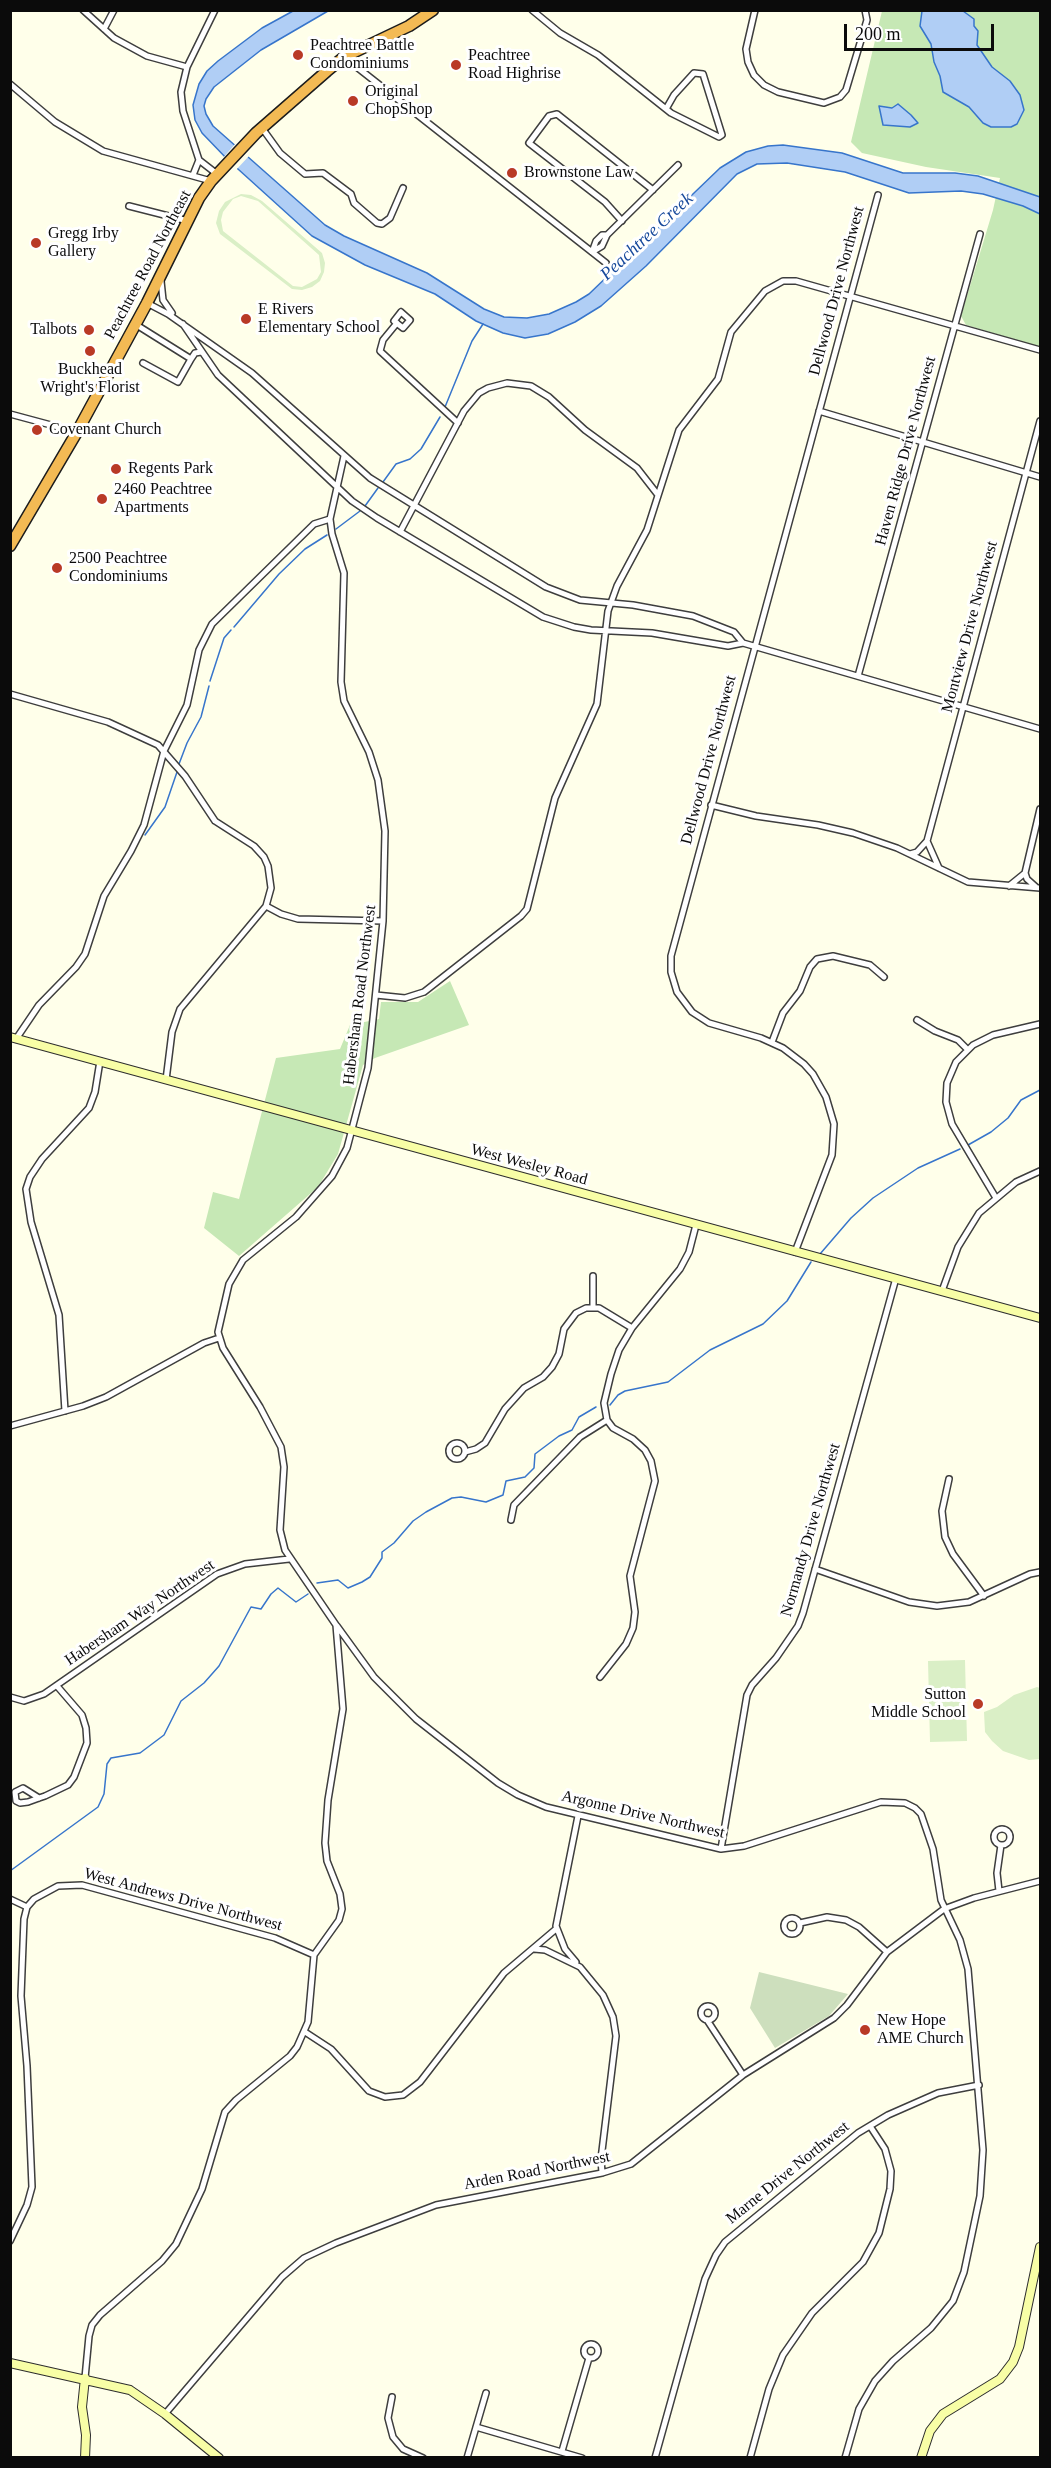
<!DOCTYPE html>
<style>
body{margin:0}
#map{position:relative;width:1051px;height:2468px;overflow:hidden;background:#ffffea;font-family:Georgia,serif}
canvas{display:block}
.frame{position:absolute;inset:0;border:12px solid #0b0b0b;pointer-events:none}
.scale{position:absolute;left:844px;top:24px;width:150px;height:27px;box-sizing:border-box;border:3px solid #0b0b0b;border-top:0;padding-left:8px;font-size:18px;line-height:21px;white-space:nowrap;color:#0b0b0b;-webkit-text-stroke:4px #fff;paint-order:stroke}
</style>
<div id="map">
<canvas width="1051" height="2468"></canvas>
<div class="frame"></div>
<div class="scale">200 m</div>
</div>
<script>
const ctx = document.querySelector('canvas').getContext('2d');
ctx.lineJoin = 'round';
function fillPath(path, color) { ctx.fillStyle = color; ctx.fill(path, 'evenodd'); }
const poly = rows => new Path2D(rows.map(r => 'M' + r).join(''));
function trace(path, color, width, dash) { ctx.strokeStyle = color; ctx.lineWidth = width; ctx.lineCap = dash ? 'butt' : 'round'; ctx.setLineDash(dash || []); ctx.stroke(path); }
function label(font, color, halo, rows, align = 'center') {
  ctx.font = font + ' Georgia,serif'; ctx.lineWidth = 6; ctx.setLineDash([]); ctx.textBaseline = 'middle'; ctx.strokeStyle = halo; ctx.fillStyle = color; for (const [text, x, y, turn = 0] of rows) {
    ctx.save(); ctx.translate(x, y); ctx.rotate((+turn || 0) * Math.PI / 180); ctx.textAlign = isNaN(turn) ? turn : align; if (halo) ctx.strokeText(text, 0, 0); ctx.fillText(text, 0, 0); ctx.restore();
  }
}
fillPath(poly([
 [882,11,1040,11,1040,347,966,325,961,316,993,210,1000,178,926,167,862,153,851,142],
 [450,981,469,1025,375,1058,363,1065,338,1154,318,1187,239,1256,204,1228,213,1192,239,1199,276,1058,340,1049,350,1025,379,1019,381,1002,418,1002]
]), '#c6e8b5');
fillPath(poly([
 [759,1972,848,1994,829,2016,775,2048,750,2008]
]), '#cddfbd');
fillPath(poly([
 [241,194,251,195,262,201,322,253,325,263,324,272,320,281,312,287,302,290,292,289,220,234,216,223,219,211,225,202],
 [241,196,258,201,319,255,321,272,317,279,302,287,293,286,223,231,221,220,223,212,233,199],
 [965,1660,967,1741,930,1742,928,1661],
 [1037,1687,1040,1688,1040,1759,1029,1760,1003,1751,992,1741,985,1732,984,1712,997,1707,1014,1695]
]), '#daefc6');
const water = poly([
 [293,11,328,11,261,50,214,87,206,99,204,106,206,114,213,126,325,225,344,236,427,273,484,309,504,317,527,318,549,314,576,302,589,294,720,168,746,152,768,146,783,145,842,153,903,173,955,173,978,176,1040,197,1040,214,1023,206,983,194,961,191,909,193,845,172,787,163,757,164,737,174,646,266,601,306,575,322,548,334,525,338,503,333,476,321,435,294,365,265,312,236,228,160,202,133,195,120,193,105,199,84,207,71,218,61,262,28,293,11],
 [922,11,963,11,974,19,974,26,978,31,977,45,992,67,1010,81,1020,95,1024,110,1017,124,1011,127,991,127,983,123,969,107,943,92,940,76,934,62,931,44,920,26,922,11],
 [898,104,911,115,918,123,910,127,883,125,879,106,892,108,898,104]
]);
fillPath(water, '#b0cef5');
trace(water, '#3775cb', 1.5);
fillPath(poly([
 [236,143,250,155,235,171,222,159]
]), '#ffffea');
trace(poly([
 [445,407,472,341,483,324],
 [383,482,396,464,410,459,421,449,440,417],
 [365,506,378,488],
 [336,529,360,511],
 [234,627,279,574,305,549,327,535],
 [210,681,224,638,231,630],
 [179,764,187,743,201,717,209,686],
 [145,835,165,807,177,772],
 [968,1145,991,1132,1008,1118,1021,1100,1040,1090],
 [820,1254,851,1218,873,1198,918,1168,960,1149],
 [610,1405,618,1395,625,1391,668,1382,710,1350,763,1324,787,1301,811,1262],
 [317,1583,338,1580,348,1588,362,1582,370,1577,382,1558,382,1552,394,1543,413,1521,426,1512,452,1498,461,1497,486,1502,503,1495,506,1481,525,1477,534,1468,535,1454,559,1436,572,1430,579,1417,596,1407],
 [10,1871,98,1807,104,1794,107,1764,111,1758,140,1753,164,1735,181,1701,204,1683,219,1666,251,1607,261,1609,271,1594,278,1588,296,1602,308,1594]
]), '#3775cb', 1.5);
const street = poly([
 [83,10,114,38,147,56,187,67],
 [215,10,187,67,181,92,183,111,199,160,217,174],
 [532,10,560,33,598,55,671,113,719,137,722,135,703,74,694,73,674,95,666,109],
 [755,10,746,49,748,62,754,75,764,85,778,92,824,103,840,97,846,90,867,20,865,10],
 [104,29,114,10],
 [344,57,606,263],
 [10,84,55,122,103,151,211,181],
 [262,128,280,153,305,174,323,173,351,194,354,203,377,223,382,224,390,218,403,188],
 [193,175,199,160],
 [129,206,188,221],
 [622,221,605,202,529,143,549,116,557,114,653,190],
 [592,252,602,246,607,235,678,165],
 [592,252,596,241,602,235,607,235],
 [161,281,163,300,172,313],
 [147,303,168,314,252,373,370,478,546,587,580,600,633,605,693,616,734,632,743,643],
 [401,312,410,320,403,328,394,321,401,312],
 [397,323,383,340,380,351,458,423],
 [135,324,191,359],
 [183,324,218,375,352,501,377,518,543,617,574,627,591,630,652,633,728,646,743,643,1040,729],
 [143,363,178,382,191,359,195,353,201,352],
 [819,411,1040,477],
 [10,414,77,432],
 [400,532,464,411,479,393,488,388,507,383,531,386,549,397,585,430,637,468,658,495],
 [858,676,980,234],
 [10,694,108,722,158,745,185,776,215,821,254,846,264,857,268,866,271,888,266,906,180,1009,172,1032,166,1080],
 [711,805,756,816,818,825,853,833,897,848,968,882,1040,888],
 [927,841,939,868],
 [910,854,917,852,927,841,1040,421],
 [1009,886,1025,873],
 [1036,887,1027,879,1025,873,1040,809],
 [266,906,281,914,298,919,383,921],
 [376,995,405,998,424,992,521,916,527,909,555,798,597,704,608,611,617,586,647,530,679,430,718,379,731,332,765,291,783,281,796,281,1040,350],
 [917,1020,935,1031,958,1040,967,1049],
 [16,1039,39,1005,76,967,85,954,104,896,131,851,144,825,164,751,187,705,199,650,212,624,314,524,330,519],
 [772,1042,783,1013,800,991,810,967,817,959,833,956,870,965,884,977],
 [996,1198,952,1124,946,1102,947,1083,956,1062,973,1045,993,1035,1040,1024],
 [795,1252,832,1155,834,1124,826,1097,813,1074,804,1064,783,1048,761,1038,709,1023,692,1012,677,992,671,972,671,956,878,195],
 [942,1291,958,1247,979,1213,1016,1182,1040,1171],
 [593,1308,593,1276],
 [65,1411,59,1315,31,1222,26,1189,30,1177,42,1159,89,1108,95,1092,100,1061],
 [10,1426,83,1406,106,1397,204,1343,219,1338],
 '449 1451a8 8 0 1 1 16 0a8 8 0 1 1-16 0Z',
 [465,1452,476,1449,485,1443,505,1409,524,1388,543,1377,552,1367,559,1354,564,1329,576,1313,586,1308,599,1308,632,1328],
 [949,1479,942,1511,945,1537,953,1554,984,1596],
 [511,1520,514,1505,580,1437,607,1420],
 [815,1569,909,1602,937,1606,969,1602,1030,1574,1040,1572],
 [337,1626,374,1677,416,1719,498,1783,518,1795,546,1807,721,1849,744,1846,881,1802,905,1803,915,1808,921,1814,933,1849,941,1900,960,1940,968,1969,983,2150,980,2196,964,2272,953,2301,931,2328,893,2361,875,2381,859,2409,845,2458],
 [600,1677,626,1644,633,1628,635,1612,630,1576,655,1481,651,1461,645,1450,633,1439,613,1428,607,1420,604,1403,611,1374,619,1350,632,1328,680,1269,689,1252,696,1225],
 [10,1697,24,1701,44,1694,217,1574,245,1564,289,1559],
 [39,1798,23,1788,15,1792,16,1801,20,1803,28,1802,39,1798,45,1796,68,1785,74,1777,87,1743,86,1728,82,1715,57,1686],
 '994 1837a8 8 0 1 1 16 0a8 8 0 1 1-16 0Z',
 [721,1849,747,1695,752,1685,776,1658,798,1626,803,1613,896,1278],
 [999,1891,997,1873,1001,1845],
 [10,1899,27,1907],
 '784 1926a8 8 0 1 1 16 0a8 8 0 1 1-16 0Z',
 [800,1923,827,1917,846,1920,859,1927,887,1952],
 [534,1949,545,1950,580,1967,603,1995,613,2017,616,2036,601,2159,602,2173],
 [576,1962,565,1949,556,1926,578,1816],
 '701 2013a7 7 0 1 1 14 0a7 7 0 1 1-14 0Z',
 [707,2020,743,2075],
 [305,2032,331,2049,369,2091,385,2097,403,2095,420,2082,504,1973,556,1929],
 [10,2241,27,2205,32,2187,27,2066,21,1996,24,1919,27,1907,34,1899,58,1886,82,1885,275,1938,314,1955],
 '584 2351a7 7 0 1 1 14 0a7 7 0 1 1-14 0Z',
 [85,2378,89,2336,92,2325,100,2315,162,2261,176,2244,202,2189,225,2112,236,2100,290,2056,297,2047,308,2022,314,1955,339,1920,342,1909,340,1894,327,1861,325,1843,328,1800,343,1709,336,1625,285,1550,280,1530,284,1467,281,1447,260,1407,223,1348,218,1332,229,1284,243,1260,296,1217,332,1176,347,1148,368,1068,383,921,385,831,378,780,369,752,344,701,341,682,344,573,332,534,330,519,344,456],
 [392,2397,388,2418,393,2437,403,2449,423,2458],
 [165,2414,282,2277,304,2258,336,2243,436,2205,602,2173,631,2164,743,2075,834,2018,847,2005,887,1952,944,1909,974,1898,1040,1881],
 [476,2427,582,2458],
 [562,2451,589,2358],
 [467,2458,486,2393],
 [655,2458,705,2279,716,2255,725,2242,858,2133,888,2115,938,2093,979,2085],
 [750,2458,769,2389,783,2355,812,2313,863,2262,879,2233,890,2189,891,2171,885,2149,870,2126]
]);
const secondary = poly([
 [10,1037,1040,1318],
 [10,2363,130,2390,165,2414,219,2458],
 [85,2378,82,2407,86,2435,85,2458],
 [921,2458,930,2431,943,2414,1000,2379,1013,2362,1019,2347,1040,2247]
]);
const highway = poly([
 [10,546,77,432,147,303,199,198,211,181,256,133,327,71,344,57,409,26,433,10]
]);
trace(street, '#3e3e3e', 8);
trace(secondary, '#2d2d2d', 10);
trace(highway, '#1c1c1c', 13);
trace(street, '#fff', 5);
trace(secondary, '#f8fea6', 8);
trace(highway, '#f3ba54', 10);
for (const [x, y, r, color] of [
 [298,55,6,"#b93a26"],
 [456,65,6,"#b93a26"],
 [353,101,6,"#b93a26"],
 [512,173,6,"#b93a26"],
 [36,243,6,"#b93a26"],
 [246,319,6,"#b93a26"],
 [89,330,6,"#b93a26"],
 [90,351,6,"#b93a26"],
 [37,430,6,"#b93a26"],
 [116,469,6,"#b93a26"],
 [102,499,6,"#b93a26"],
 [57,568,6,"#b93a26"],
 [978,1704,6,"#b93a26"],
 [865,2030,6,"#b93a26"]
]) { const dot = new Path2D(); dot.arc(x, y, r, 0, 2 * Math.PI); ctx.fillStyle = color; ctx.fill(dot); trace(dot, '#fff', 2); }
label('16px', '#0b0b0b', '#fff', [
 ["Peachtree Battle",310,46],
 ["Condominiums",310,64],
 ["Peachtree",468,56],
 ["Road Highrise",468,74],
 ["Original",365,92],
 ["ChopShop",365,110],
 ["Brownstone Law",524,173],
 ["Gregg Irby",48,234],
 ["Gallery",48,252],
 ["E Rivers",258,310],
 ["Elementary School",258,328],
 ["Talbots",77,330,"right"],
 ["Buckhead",90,370,"center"],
 ["Wright's Florist",90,388,"center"],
 ["Covenant Church",49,430],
 ["Regents Park",128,469],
 ["2460 Peachtree",114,490],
 ["Apartments",114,508],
 ["2500 Peachtree",69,559],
 ["Condominiums",69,577],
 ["Sutton",966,1695,"right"],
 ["Middle School",966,1713,"right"],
 ["New Hope",877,2021],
 ["AME Church",877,2039]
], 'left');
label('16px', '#0b0b0b', '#fff', [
 ["Peachtree Road Northeast",148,265,-62],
 ["Dellwood Drive Northwest",837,291,-75],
 ["Haven Ridge Drive Northwest",906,451,-75],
 ["Montview Drive Northwest",970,627,-75],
 ["Dellwood Drive Northwest",709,760,-75],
 ["Habersham Road Northwest",360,995,-83],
 ["West Wesley Road",529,1165,15],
 ["Normandy Drive Northwest",811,1530,-74],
 ["Habersham Way Northwest",140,1613,-34],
 ["Argonne Drive Northwest",643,1815,13],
 ["West Andrews Drive Northwest",183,1900,15],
 ["Arden Road Northwest",537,2171,-11],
 ["Marne Drive Northwest",788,2173,-39]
]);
label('italic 18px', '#17499b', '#fff', [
 ["Peachtree Creek",647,237,-43]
]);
</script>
